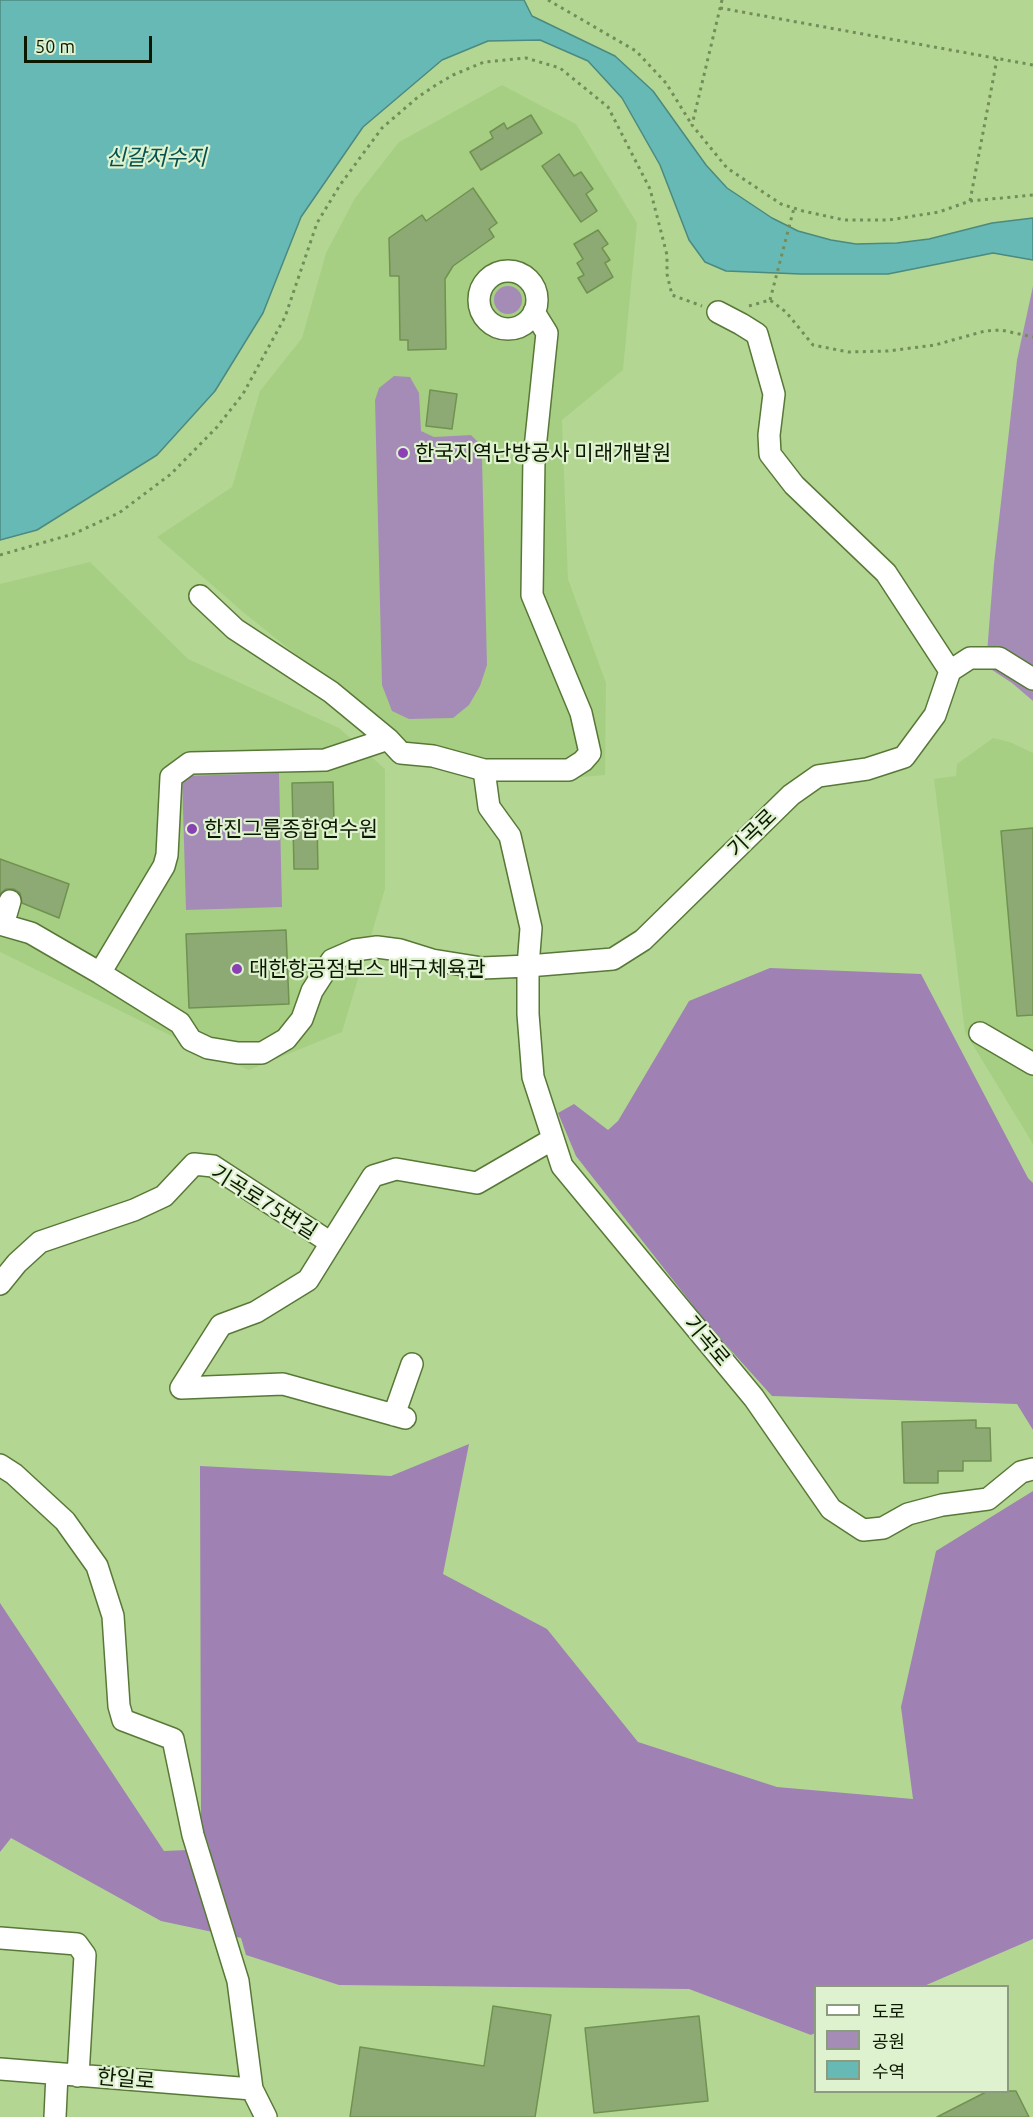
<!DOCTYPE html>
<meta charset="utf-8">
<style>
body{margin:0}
#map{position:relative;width:1033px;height:2117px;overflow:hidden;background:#b3d792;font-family:Ubuntu,"Noto Sans KR",sans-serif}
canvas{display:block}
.legend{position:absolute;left:814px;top:1985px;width:195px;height:108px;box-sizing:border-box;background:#dff2cf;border:2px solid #8b9b7d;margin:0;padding:8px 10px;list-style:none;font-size:18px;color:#0c1901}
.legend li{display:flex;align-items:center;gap:12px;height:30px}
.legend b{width:30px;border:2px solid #8b9b7d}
.scale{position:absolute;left:24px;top:36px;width:128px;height:27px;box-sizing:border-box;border:3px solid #0c1901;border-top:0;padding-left:8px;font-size:18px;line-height:21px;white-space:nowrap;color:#0c1901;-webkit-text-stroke:4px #dff2cf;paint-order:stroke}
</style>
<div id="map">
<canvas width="1033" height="2117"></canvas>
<ul class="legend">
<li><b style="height:8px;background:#fff"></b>도로</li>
<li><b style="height:16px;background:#a58cb7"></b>공원</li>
<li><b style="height:16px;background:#67b9b5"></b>수역</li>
</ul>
<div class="scale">50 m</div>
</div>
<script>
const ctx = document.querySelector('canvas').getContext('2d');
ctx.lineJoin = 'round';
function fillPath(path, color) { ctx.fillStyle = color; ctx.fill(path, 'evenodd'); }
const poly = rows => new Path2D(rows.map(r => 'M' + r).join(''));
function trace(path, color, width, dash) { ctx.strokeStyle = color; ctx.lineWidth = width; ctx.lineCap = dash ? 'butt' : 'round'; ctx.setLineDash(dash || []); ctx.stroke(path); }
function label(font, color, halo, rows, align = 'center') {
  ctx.font = font + ' Ubuntu,"Noto Sans KR",sans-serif'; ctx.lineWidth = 4.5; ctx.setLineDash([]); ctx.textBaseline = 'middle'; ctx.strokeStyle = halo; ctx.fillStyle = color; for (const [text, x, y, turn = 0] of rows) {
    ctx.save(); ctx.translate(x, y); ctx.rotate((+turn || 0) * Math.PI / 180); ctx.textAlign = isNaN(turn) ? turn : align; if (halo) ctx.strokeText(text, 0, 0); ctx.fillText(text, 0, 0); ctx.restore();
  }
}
fillPath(poly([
 [502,85,576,124,637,223,623,370,562,420,568,579,606,683,605,775,547,780,405,742,243,612,157,537,232,487,260,391,302,338,326,253,355,198,399,142],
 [90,562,188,659,339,728,385,769,385,889,342,1032,249,1070,190,1045,0,952,0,584],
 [993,738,1010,742,1033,753,1033,1144,965,1032,934,779,956,776,957,764]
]), '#a7cf83');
fillPath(poly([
 [1033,286,1033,701,1012,683,986,666,994,564,1017,360],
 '494 300a14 14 0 1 1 28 0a14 14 0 1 1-28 0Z',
 [394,376,410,377,419,393,421,431,434,437,471,435,480,444,482,457,487,665,480,686,469,705,453,718,409,719,392,711,382,685,375,400,379,388],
 [279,773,282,907,186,910,182,776]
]), '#a58cb7');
fillPath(poly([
 [770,968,921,974,1028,1178,1033,1183,1033,1430,1017,1404,772,1396,709,1326,576,1156,558,1113,574,1104,608,1130,618,1121,689,1001],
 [469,1444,443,1574,547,1629,638,1742,777,1787,913,1799,901,1707,936,1551,1033,1491,1033,1939,924,1986,816,1986,815,2033,811,2035,689,1989,339,1985,246,1955,241,1938,161,1921,11,1838,0,1852,0,1603,164,1851,210,1849,201,1824,200,1466,391,1476]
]), '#9f81b4');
const water = poly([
 [0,0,524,0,532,16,615,56,653,91,706,165,727,188,772,218,798,231,831,240,856,244,897,243,929,239,992,223,1033,218,1033,260,993,253,888,274,801,274,726,271,705,262,689,240,660,165,622,98,588,61,540,40,488,41,442,60,363,127,301,217,263,313,215,391,157,455,37,530,0,540,0,0]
]);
fillPath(water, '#67b9b5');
trace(water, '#4c897f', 1.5);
const building = poly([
 [531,115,542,133,481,170,470,152,493,138,490,132,504,123,507,129,531,115],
 [559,154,574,176,581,172,593,189,586,194,597,211,581,222,542,166,559,154],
 [473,188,497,223,489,229,494,237,453,266,445,279,446,349,408,350,408,340,400,340,399,276,390,276,389,238,422,215,426,221,473,188],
 [598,230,608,244,602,248,610,260,605,263,613,277,587,293,578,278,584,275,577,263,583,259,574,244,598,230],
 [430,390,457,394,452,429,426,426,430,390],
 [333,782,334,823,317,823,318,869,294,869,292,783,333,782],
 [1033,828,1033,1015,1017,1016,1001,831,1033,828],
 [0,859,69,884,59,918,22,903,20,893,14,889,6,889,0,894,0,859],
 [286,930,289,1004,189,1008,186,934,286,930],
 [976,1420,976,1428,990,1428,991,1461,963,1461,963,1471,938,1471,938,1483,904,1483,902,1422,976,1420],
 [493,2006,551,2015,535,2117,350,2117,360,2047,484,2066,493,2006],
 [699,2016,708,2101,594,2113,585,2028,699,2016],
 [988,2091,1016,2091,1029,2117,937,2117,988,2091]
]);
fillPath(building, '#8da974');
trace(building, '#709250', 1.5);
const minor = poly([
 '479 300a29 29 0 1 1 58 0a29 29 0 1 1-58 0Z',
 [718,312,741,324,757,334,774,394,769,435,770,454,794,485,886,573,950,671,970,658,999,658,1033,679],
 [200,596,235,629,331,692,388,739],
 [484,770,489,807,510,836,531,928,528,966,528,1014,533,1077,562,1166,754,1398,831,1509,863,1530,883,1528,908,1514,942,1505,988,1499,1021,1472,1033,1469],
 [0,924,31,933,100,973,180,1023,191,1040,208,1048,238,1053,262,1053,286,1039,302,1019,312,991,332,960,355,950,377,947,400,950,432,960,482,968,528,966,613,959,643,940,791,795,818,776,867,769,904,757,935,715,950,671],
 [3,925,10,901],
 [100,973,164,866,167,855,171,777,190,763,325,760,388,739,401,753,433,756,484,770,569,770,583,761,590,753,581,713,532,595,534,458,547,333,534,312],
 [980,1033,1033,1064],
 [331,1243,308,1280,256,1312,221,1325,181,1388,283,1384,405,1418],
 [0,1284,17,1263,40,1242,134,1210,164,1196,194,1164,213,1166,331,1243,373,1176,396,1169,477,1183,553,1139],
 [394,1415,412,1364],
 [0,1465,14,1474,65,1521,97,1566,113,1616,119,1706,123,1720,173,1739,193,1835,238,1981,252,2089,266,2117],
 [0,1938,77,1944,85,1955,78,2076],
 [0,2069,252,2089],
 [55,2117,57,2074]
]);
trace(minor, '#587837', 24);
trace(poly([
 [548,0,636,51,666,83,692,125],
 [722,0,692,125,727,168,781,204,803,211,844,220,889,220,939,212,970,201,1033,195],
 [720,8,1033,65],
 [970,201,997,59],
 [770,300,794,208],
 [749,306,770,300,786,312,813,345,848,352,888,351,935,345,985,331,1001,330,1033,337],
 [0,555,73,534,119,513,171,474,217,427,243,394,285,317,317,223,340,185,382,128,418,97,436,85,453,75,484,62,526,58,560,68,608,107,650,189,667,255,667,274,672,295,702,306]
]), '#728d59', 3, [3, 4.5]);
trace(minor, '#fff', 21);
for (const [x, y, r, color] of [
 [403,453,6,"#8a41b4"],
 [192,829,6,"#8a41b4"],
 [237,969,6,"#8a41b4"]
]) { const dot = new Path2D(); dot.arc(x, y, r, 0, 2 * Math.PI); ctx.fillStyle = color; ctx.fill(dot); trace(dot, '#dff2cf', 2); }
label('21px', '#0c1901', '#dff2cf', [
 ["한국지역난방공사 미래개발원",415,453],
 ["한진그룹종합연수원",204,829],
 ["대한항공점보스 배구체육관",249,969]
], 'left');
label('21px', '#0c1901', '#dff2cf', [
 ["기곡로",752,833,-44],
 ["기곡로75번길",264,1202,32],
 ["기곡로",707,1341,50],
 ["한일로",126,2079,5]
]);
label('italic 22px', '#04514f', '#dff2cf', [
 ["신갈저수지",156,158]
]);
</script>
